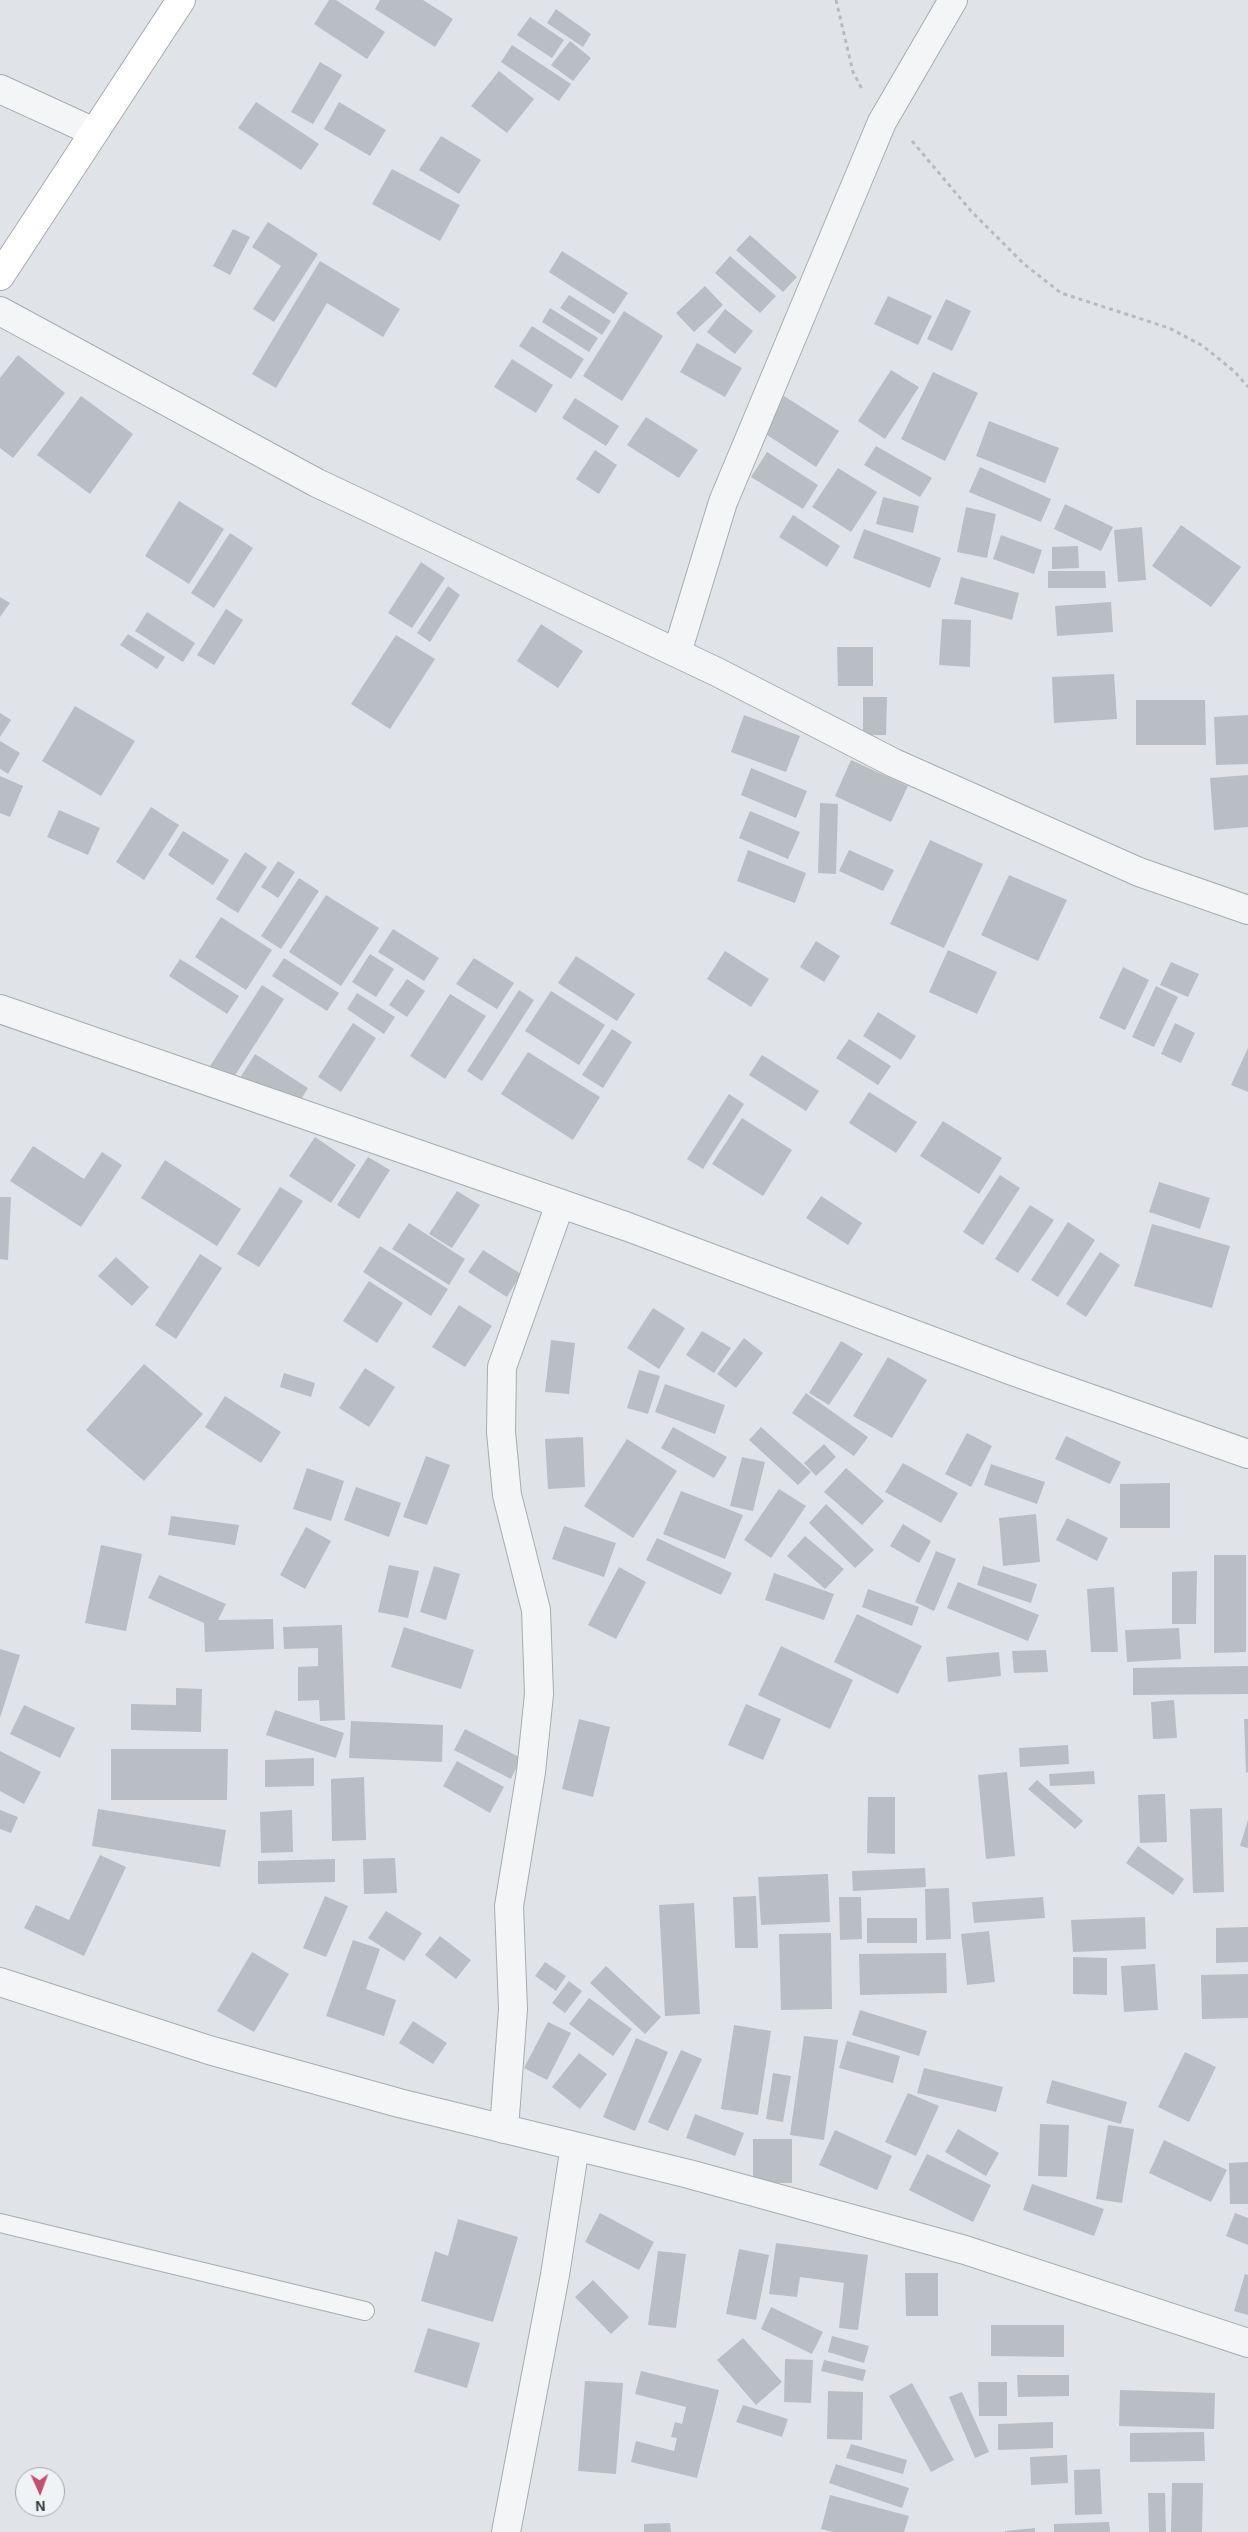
<!DOCTYPE html>
<style>
body{margin:0}
#map{position:relative;width:1248px;height:2532px;overflow:hidden;background:#e0e4e8;font-family:Arial,sans-serif}
canvas{display:block}
.north{position:absolute;left:15px;top:2467px;width:50px;height:50px;box-sizing:border-box;background:#f0f3f6;border:1px solid #a1a7ac;border-radius:50%;rotate:178deg;font-size:14px;font-weight:700;line-height:20px;text-align:center;color:#2a343e}
.north::after{content:'';display:block;margin:auto;width:18px;height:22px;background:#c44e6f;clip-path:polygon(50% 0,100% 100%,50% 72%,0 100%)}
</style>
<div id="map">
<canvas width="1248" height="2532"></canvas>
<div class="north">N</div>
</div>
<script>
const ctx = document.querySelector('canvas').getContext('2d');
ctx.lineJoin = 'round';
function fillPath(path, color) { ctx.fillStyle = color; ctx.fill(path, 'evenodd'); }
const poly = rows => new Path2D(rows.map(r => 'M' + r).join(''));
function trace(path, color, width, dash) { ctx.strokeStyle = color; ctx.lineWidth = width; ctx.lineCap = dash ? 'butt' : 'round'; ctx.setLineDash(dash || []); ctx.stroke(path); }
fillPath(poly([
 [329,0,336,0,385,32,367,59,314,24],
 [380,0,423,0,453,19,435,47,375,9],
 [556,9,591,34,583,47,547,23],
 [530,17,564,40,552,58,517,35],
 [570,41,591,58,573,81,551,65],
 [512,45,571,84,559,101,501,62],
 [320,62,342,75,313,124,291,112],
 [499,71,534,99,507,133,471,106],
 [256,102,319,144,301,170,238,128],
 [339,102,386,130,370,156,324,129],
 [441,136,481,160,459,194,419,170],
 [392,169,460,205,440,241,372,204],
 [268,222,318,254,274,322,253,309,281,266,252,247],
 [233,229,250,237,230,275,213,266],
 [750,235,797,277,783,292,736,250],
 [562,251,628,293,614,314,549,272],
 [730,256,776,296,760,313,715,273],
 [320,261,400,309,383,337,327,303,276,388,252,374],
 [705,286,723,305,694,332,676,313],
 [569,295,611,321,602,335,560,308],
 [888,296,932,316,918,345,874,324],
 [946,299,971,311,952,351,927,339],
 [550,308,598,338,589,352,542,322],
 [725,309,753,331,735,354,707,332],
 [624,311,663,336,622,401,583,376],
 [532,326,584,359,571,379,519,346],
 [697,343,742,368,725,397,680,372],
 [18,355,65,393,13,458,0,448,0,378],
 [512,359,553,385,536,413,494,387],
 [891,370,919,387,885,439,858,421],
 [933,372,978,393,945,461,901,439],
 [81,396,133,434,90,494,37,455],
 [784,396,839,431,816,467,761,431],
 [575,398,619,426,606,446,562,418],
 [646,417,698,450,679,478,627,445],
 [989,421,1059,448,1045,483,976,456],
 [876,446,932,478,920,497,864,465],
 [595,450,617,465,599,494,576,479],
 [767,452,818,485,803,509,751,477],
 [980,467,1051,499,1041,522,969,492],
 [838,468,877,492,851,532,812,507],
 [883,497,919,506,913,533,876,524],
 [179,501,224,529,189,584,145,556],
 [1065,504,1113,527,1101,551,1054,529],
 [966,507,996,514,987,558,957,552],
 [793,515,840,546,827,567,779,537],
 [1181,525,1241,567,1211,607,1152,566],
 [1142,527,1146,580,1118,582,1114,530],
 [864,529,941,558,930,588,853,558],
 [230,533,253,548,214,608,191,593],
 [1001,535,1042,550,1034,574,993,559],
 [1078,546,1079,568,1052,569,1052,547],
 [421,562,445,578,412,628,388,613],
 [1048,571,1105,571,1106,588,1048,588],
 [961,577,1019,593,1012,620,954,604],
 [448,586,460,595,430,642,417,633],
 [0,597,10,603,0,617],
 [1111,602,1113,632,1057,636,1055,606],
 [226,609,243,620,214,665,197,655],
 [147,612,195,643,183,662,135,631],
 [942,619,971,620,970,667,939,665],
 [541,624,583,651,558,688,517,661],
 [128,634,165,657,157,669,120,645],
 [396,635,435,659,390,729,351,704],
 [837,647,873,647,873,686,838,686],
 [1114,674,1117,719,1054,723,1052,677],
 [863,697,887,697,886,735,863,735],
 [1136,700,1205,700,1206,745,1136,745],
 [75,706,135,741,101,796,42,761],
 [0,713,11,720,0,737],
 [744,715,800,736,786,772,731,752],
 [1248,715,1248,764,1216,765,1214,717],
 [0,741,20,753,8,774,0,769],
 [851,760,908,786,891,822,835,796],
 [751,768,807,791,796,818,741,795],
 [1248,775,1248,827,1214,830,1210,778],
 [0,776,23,786,10,817,0,813],
 [820,803,838,804,836,874,818,873],
 [151,807,179,825,144,880,116,862],
 [59,810,100,828,88,855,47,837],
 [750,811,800,832,788,859,739,838],
 [183,831,229,860,213,885,168,855],
 [930,840,983,864,944,948,890,924],
 [748,850,806,873,795,903,737,881],
 [849,850,894,870,883,891,839,871],
 [245,852,267,867,238,913,216,899],
 [278,861,295,872,278,898,261,887],
 [1009,875,1067,900,1038,961,981,935],
 [299,878,319,891,281,949,261,936],
 [326,895,379,928,341,986,289,952],
 [221,917,272,950,246,990,195,957],
 [393,929,439,958,424,981,378,952],
 [816,941,840,956,824,982,800,967],
 [948,950,997,972,977,1014,929,992],
 [725,951,769,979,751,1007,707,979],
 [370,954,394,969,376,997,352,982],
 [576,956,635,994,617,1021,558,983],
 [284,958,339,993,327,1011,272,976],
 [474,958,514,983,497,1009,456,984],
 [180,959,239,996,227,1014,169,976],
 [1171,962,1199,974,1188,997,1160,985],
 [1123,967,1149,980,1125,1030,1099,1018],
 [407,979,425,991,407,1017,389,1005],
 [262,985,284,999,232,1080,210,1066],
 [1156,986,1178,997,1154,1047,1132,1037],
 [519,990,534,1000,482,1081,467,1071],
 [551,991,605,1025,579,1065,525,1031],
 [357,993,395,1017,384,1034,347,1009],
 [450,994,486,1016,445,1079,410,1056],
 [878,1012,916,1036,901,1060,863,1036],
 [353,1023,376,1038,341,1092,318,1077],
 [1175,1023,1195,1033,1181,1063,1161,1054],
 [612,1029,632,1042,603,1088,582,1075],
 [849,1039,891,1066,878,1085,836,1058],
 [1248,1048,1248,1092,1231,1085],
 [528,1052,600,1097,573,1140,501,1094],
 [255,1054,308,1088,294,1111,240,1078],
 [762,1055,819,1091,806,1111,749,1075],
 [869,1092,917,1122,896,1153,849,1123],
 [729,1094,744,1104,703,1169,687,1159],
 [742,1118,792,1150,763,1196,712,1164],
 [943,1121,1002,1158,979,1194,920,1156],
 [315,1137,356,1165,331,1203,289,1176],
 [33,1146,84,1179,102,1152,122,1165,81,1227,10,1181],
 [368,1157,390,1170,359,1219,337,1205],
 [165,1160,241,1209,217,1246,141,1198],
 [1000,1175,1020,1188,983,1245,963,1232],
 [1159,1182,1210,1198,1200,1229,1149,1212],
 [280,1187,303,1201,259,1267,237,1254],
 [457,1191,480,1205,452,1248,429,1234],
 [821,1196,862,1223,848,1245,806,1218],
 [0,1197,11,1197,8,1260,0,1259],
 [1030,1205,1054,1220,1018,1273,995,1259],
 [1068,1222,1095,1240,1058,1297,1031,1280],
 [409,1223,465,1259,449,1285,392,1249],
 [1152,1224,1230,1246,1212,1308,1134,1286],
 [380,1246,448,1289,431,1316,363,1272],
 [483,1250,521,1274,507,1297,468,1272],
 [1100,1252,1120,1265,1086,1317,1066,1304],
 [200,1254,222,1268,176,1339,155,1325],
 [116,1257,149,1287,132,1306,98,1276],
 [369,1281,403,1303,377,1343,343,1321],
 [459,1305,492,1326,465,1367,432,1347],
 [653,1308,685,1328,659,1369,627,1348],
 [702,1331,731,1348,714,1373,686,1355],
 [744,1338,763,1353,736,1388,717,1374],
 [551,1340,575,1343,569,1394,545,1392],
 [841,1341,863,1354,829,1405,809,1393],
 [888,1357,927,1380,892,1438,853,1416],
 [144,1364,203,1414,144,1481,86,1430],
 [365,1368,395,1387,369,1427,339,1408],
 [639,1370,660,1376,648,1414,627,1408],
 [284,1373,315,1383,311,1397,280,1387],
 [665,1384,725,1405,715,1434,655,1412],
 [806,1393,868,1437,854,1456,792,1413],
 [225,1396,281,1432,261,1463,205,1427],
 [673,1427,727,1457,714,1478,661,1448],
 [761,1427,811,1472,798,1485,749,1440],
 [967,1433,992,1446,971,1487,945,1474],
 [1066,1436,1121,1462,1110,1484,1055,1459],
 [583,1437,585,1487,548,1489,545,1439],
 [627,1439,677,1471,633,1538,584,1506],
 [824,1444,836,1457,816,1476,804,1463],
 [426,1456,450,1465,427,1525,403,1517],
 [742,1457,765,1462,753,1511,730,1506],
 [903,1463,958,1493,941,1523,885,1492],
 [991,1464,1045,1482,1037,1504,984,1485],
 [307,1468,344,1481,331,1521,293,1509],
 [846,1468,884,1501,862,1525,824,1492],
 [1170,1483,1170,1528,1120,1528,1120,1484],
 [356,1487,401,1503,389,1537,344,1520],
 [779,1489,806,1506,771,1558,744,1540],
 [681,1491,743,1515,725,1559,663,1534],
 [826,1504,874,1550,855,1568,809,1523],
 [1036,1514,1040,1562,1003,1566,999,1518],
 [171,1516,239,1525,235,1545,168,1535],
 [1067,1518,1108,1538,1097,1561,1056,1540],
 [903,1524,931,1541,919,1563,890,1546],
 [564,1526,616,1543,604,1577,552,1559],
 [306,1527,331,1541,305,1589,280,1575],
 [805,1536,844,1569,825,1589,787,1556],
 [657,1538,732,1573,721,1595,646,1560],
 [101,1545,142,1554,126,1631,85,1623],
 [936,1551,956,1559,934,1611,915,1602],
 [1214,1555,1246,1555,1246,1652,1214,1653],
 [389,1565,419,1571,408,1618,378,1612],
 [434,1566,460,1574,446,1620,420,1612],
 [983,1566,1037,1584,1031,1603,977,1585],
 [619,1567,646,1582,616,1639,588,1625],
 [1197,1571,1196,1624,1172,1624,1172,1572],
 [774,1573,834,1594,824,1620,765,1600],
 [159,1575,226,1604,218,1620,273,1619,274,1649,205,1652,204,1623,148,1598],
 [958,1582,1039,1615,1028,1641,947,1608],
 [1114,1587,1118,1652,1091,1652,1087,1589],
 [868,1589,919,1607,912,1626,862,1607],
 [857,1614,922,1646,898,1694,834,1662],
 [342,1625,345,1720,320,1721,319,1700,298,1701,298,1667,318,1666,318,1648,284,1649,283,1627],
 [404,1627,474,1650,461,1689,391,1667],
 [1179,1628,1181,1659,1127,1662,1125,1630],
 [781,1646,853,1680,830,1729,758,1695],
 [0,1649,20,1655,0,1718],
 [1046,1650,1048,1672,1014,1673,1012,1651],
 [999,1652,1001,1676,948,1682,946,1657],
 [1248,1666,1248,1694,1133,1695,1133,1668],
 [176,1688,202,1689,201,1732,131,1730,131,1704,176,1705],
 [1174,1700,1177,1738,1153,1739,1151,1702],
 [746,1704,781,1719,763,1760,728,1745],
 [24,1705,75,1728,60,1758,10,1734],
 [275,1710,344,1733,336,1758,266,1735],
 [579,1719,610,1727,593,1797,562,1789],
 [1244,1719,1248,1719,1248,1772,1246,1773],
 [351,1721,443,1725,442,1762,349,1758],
 [465,1729,521,1758,511,1779,454,1750],
 [1068,1745,1069,1764,1020,1767,1019,1748],
 [111,1749,228,1749,227,1800,111,1800],
 [0,1751,41,1772,24,1804,0,1791],
 [314,1758,314,1786,265,1787,265,1760],
 [457,1761,504,1787,490,1813,443,1786],
 [1094,1771,1095,1784,1050,1786,1049,1774],
 [1007,1772,1015,1856,986,1859,978,1775],
 [364,1777,366,1840,332,1841,331,1779],
 [1037,1780,1083,1821,1075,1829,1028,1789],
 [1165,1794,1167,1842,1140,1843,1138,1795],
 [868,1797,895,1797,895,1854,867,1853],
 [1222,1808,1224,1892,1193,1893,1190,1809],
 [98,1809,226,1830,220,1867,92,1846],
 [0,1810,18,1817,11,1833,0,1829],
 [292,1810,293,1852,261,1853,260,1812],
 [1248,1820,1248,1848,1240,1846],
 [1138,1846,1184,1879,1173,1895,1126,1863],
 [100,1855,126,1867,84,1956,24,1928,36,1905,69,1920],
 [395,1858,397,1893,364,1894,363,1859],
 [335,1859,335,1882,258,1884,258,1861],
 [925,1868,926,1887,853,1891,852,1871],
 [828,1874,830,1922,761,1925,758,1877],
 [949,1888,951,1939,926,1940,925,1889],
 [325,1896,348,1906,326,1957,303,1948],
 [756,1896,758,1948,735,1948,733,1897],
 [839,1897,861,1897,862,1939,840,1940],
 [1043,1897,1045,1918,974,1923,972,1902],
 [694,1903,700,2014,665,2016,659,1905],
 [386,1911,422,1933,404,1961,368,1938],
 [1145,1917,1146,1949,1073,1952,1071,1920],
 [867,1918,917,1918,917,1943,867,1943],
 [1248,1927,1248,1962,1216,1963,1216,1928],
 [989,1931,995,1982,967,1985,961,1934],
 [831,1933,832,2009,781,2010,779,1934],
 [440,1936,471,1960,456,1979,425,1955],
 [353,1940,380,1949,366,1989,396,2000,384,2036,326,2016],
 [252,1952,289,1974,254,2032,217,2011],
 [946,1953,947,1993,860,1995,859,1954],
 [1073,1957,1107,1958,1107,1995,1073,1994],
 [545,1962,566,1976,556,1991,535,1976],
 [1155,1964,1158,2010,1124,2012,1121,1966],
 [606,1966,661,2017,645,2034,590,1983],
 [1248,1974,1248,2018,1202,2019,1201,1975],
 [569,1981,582,1991,565,2013,552,2003],
 [589,1998,632,2029,613,2056,569,2024],
 [860,2010,927,2031,919,2056,852,2035],
 [413,2021,447,2043,433,2064,399,2043],
 [548,2022,571,2033,547,2080,524,2068],
 [734,2025,771,2031,758,2115,721,2109],
 [804,2036,838,2040,824,2140,790,2135],
 [636,2038,668,2052,635,2131,603,2117],
 [847,2041,900,2056,893,2083,839,2068],
 [681,2050,702,2059,668,2131,648,2122],
 [1185,2052,1216,2067,1189,2122,1158,2107],
 [579,2053,607,2074,580,2109,552,2087],
 [924,2068,1003,2087,996,2112,917,2093],
 [773,2073,791,2076,783,2122,766,2119],
 [1052,2080,1127,2102,1121,2124,1046,2103],
 [908,2093,939,2106,916,2156,885,2142],
 [695,2114,744,2133,735,2156,686,2138],
 [1040,2124,1069,2125,1067,2177,1038,2176],
 [1108,2125,1134,2129,1122,2203,1096,2199],
 [958,2129,999,2153,986,2176,945,2152],
 [835,2130,892,2156,877,2190,819,2165],
 [753,2139,792,2139,792,2183,753,2183],
 [1164,2140,1227,2170,1211,2202,1149,2173],
 [927,2154,991,2185,973,2222,909,2190],
 [1248,2162,1248,2204,1230,2204,1229,2163],
 [1032,2184,1104,2209,1094,2236,1023,2210],
 [600,2213,654,2242,639,2270,585,2242],
 [1235,2213,1248,2218,1248,2245,1226,2236],
 [458,2219,518,2237,493,2322,421,2301,435,2251,448,2256],
 [776,2243,868,2255,858,2330,839,2328,844,2283,800,2277,797,2297,769,2294],
 [739,2249,769,2255,756,2320,726,2314],
 [658,2251,686,2254,676,2328,648,2325],
 [905,2273,938,2273,938,2316,906,2316],
 [1245,2274,1248,2275,1248,2315,1234,2311],
 [593,2280,629,2317,611,2334,575,2297],
 [771,2307,823,2332,812,2354,761,2329],
 [991,2325,1064,2325,1064,2357,991,2356],
 [428,2328,480,2343,467,2388,414,2372],
 [832,2336,869,2346,864,2363,828,2352],
 [743,2338,782,2382,756,2405,717,2360],
 [785,2359,813,2360,811,2403,784,2402],
 [824,2360,866,2370,863,2381,821,2371],
 [641,2371,719,2390,697,2478,631,2462,636,2441,674,2451,677,2438,671,2437,675,2422,682,2424,686,2407,635,2394],
 [1017,2375,1069,2375,1069,2396,1018,2397],
 [585,2381,623,2383,616,2474,578,2471],
 [978,2382,1007,2382,1007,2416,979,2416],
 [912,2383,954,2460,931,2472,889,2396],
 [1120,2390,1215,2393,1214,2429,1119,2426],
 [828,2391,863,2392,862,2440,827,2439],
 [962,2392,989,2452,975,2458,949,2397],
 [743,2405,788,2419,782,2437,736,2422],
 [1053,2422,1053,2448,998,2450,998,2424],
 [1204,2432,1205,2461,1130,2462,1130,2433],
 [851,2444,907,2460,903,2474,846,2458],
 [1067,2455,1068,2483,1031,2485,1030,2457],
 [836,2464,909,2488,902,2508,829,2483],
 [1100,2469,1102,2514,1075,2515,1074,2470],
 [1172,2483,1203,2483,1202,2532,1171,2532],
 [1148,2493,1165,2493,1166,2532,1149,2532],
 [830,2495,909,2516,904,2532,833,2532,821,2529],
 [1109,2522,1110,2532,1054,2532,1054,2524],
 [670,2523,671,2532,644,2532,644,2524],
 [1035,2528,1035,2532,1005,2532,1005,2531]
]), '#b8bec4');
const lane = poly([
 [0,2223,365,2311]
]);
const street = poly([
 [0,89,94,132],
 [0,311,317,483,717,672,894,763,1139,872,1248,910],
 [677,653,723,502,882,122,953,0],
 [0,1009,628,1227,1015,1372,1248,1454],
 [0,1982,209,2050,399,2103,689,2174,965,2250,1248,2343],
 [504,2129,513,2009,509,1906,531,1772,539,1694,536,1610,507,1495,501,1432,502,1367,560,1204],
 [506,2532,555,2275,575,2146]
]);
const secondary = poly([
 [0,276,181,0]
]);
trace(lane, '#a6acb2', 20);
trace(street, '#a6acb2', 30);
trace(secondary, '#a6acb2', 30);
trace(poly([
 [836,0,853,72,862,89],
 [912,141,971,211,1024,264,1061,293,1169,328,1203,346,1235,372,1248,387]
]), '#b7bbc0', 3, [4, 4]);
trace(lane, '#f3f5f7', 18);
trace(street, '#f3f5f7', 28);
trace(secondary, '#fff', 28);
</script>
